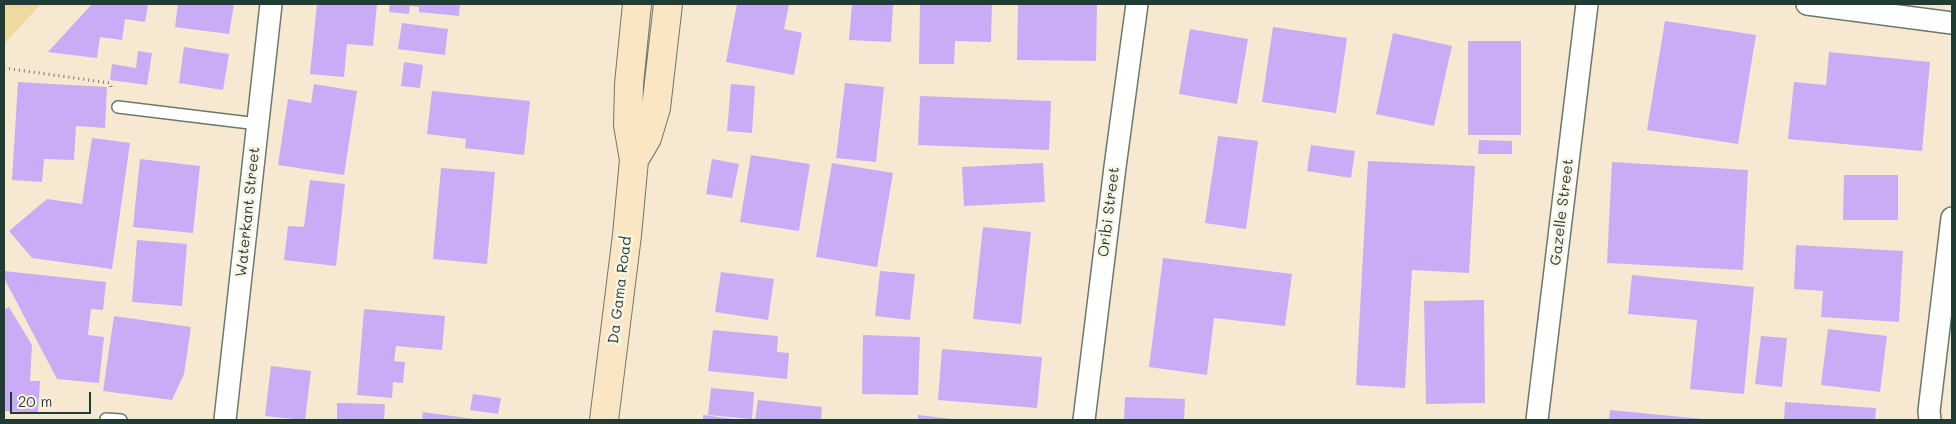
<!DOCTYPE html>
<style>
body{margin:0}
#map{position:relative;width:1956px;height:424px;overflow:hidden;background:#f7e8d1;font-family:Mali,sans-serif}
canvas{display:block}
.frame{position:absolute;inset:0;border:5px solid #1f3d34;pointer-events:none}
.scale{position:absolute;left:10px;top:392px;width:81px;height:22px;box-sizing:border-box;border:2px solid #1f3d34;border-top:0;padding-left:6px;font-size:15px;line-height:18px;white-space:nowrap;color:#1f3d34;-webkit-text-stroke:4px #fcf5e5;paint-order:stroke}
</style>
<div id="map">
<canvas width="1956" height="424"></canvas>
<div class="frame"></div>
<div class="scale">20 m</div>
</div>
<script>
const ctx = document.querySelector('canvas').getContext('2d');
ctx.lineJoin = 'round';
function fillPath(path, color) { ctx.fillStyle = color; ctx.fill(path, 'evenodd'); }
const poly = rows => new Path2D(rows.map(r => 'M' + r).join(''));
function trace(path, color, width, dash) { ctx.strokeStyle = color; ctx.lineWidth = width; ctx.lineCap = dash ? 'butt' : 'round'; ctx.setLineDash(dash || []); ctx.stroke(path); }
function label(font, color, halo, rows, align = 'center') {
  ctx.font = font + ' Mali,sans-serif'; ctx.lineWidth = 5; ctx.setLineDash([]); ctx.textBaseline = 'middle'; ctx.strokeStyle = halo; ctx.fillStyle = color; for (const [text, x, y, turn = 0] of rows) {
    ctx.save(); ctx.translate(x, y); ctx.rotate((+turn || 0) * Math.PI / 180); ctx.textAlign = isNaN(turn) ? turn : align; if (halo) ctx.strokeText(text, 0, 0); ctx.fillText(text, 0, 0); ctx.restore();
  }
}
fillPath(poly([
 [4,4,41,4,4,44]
]), '#eeda9e');
fillPath(poly([
 [92,4,148,4,145,22,125,19,122,40,100,37,97,58,48,52],
 [178,4,234,4,229,34,175,27],
 [317,4,377,4,373,46,347,44,344,77,310,74],
 [390,4,460,4,459,16,419,12,419,7,410,6,409,14,389,12],
 [737,4,789,4,784,29,802,33,794,75,726,62],
 [852,4,893,4,891,42,849,40],
 [920,4,992,4,991,42,955,41,954,64,919,64],
 [1018,4,1097,4,1096,61,1017,60],
 [1665,21,1756,35,1738,144,1647,130],
 [402,23,448,29,445,55,398,49],
 [1273,27,1347,38,1336,113,1262,102],
 [1190,29,1248,39,1237,104,1179,94],
 [1393,33,1452,46,1434,126,1376,114],
 [1468,41,1521,41,1521,135,1468,135],
 [184,47,229,54,223,90,179,83],
 [138,51,152,53,147,85,110,80,112,64,136,68],
 [1829,52,1930,62,1922,151,1788,139,1794,82,1826,85],
 [404,62,423,65,420,88,401,86],
 [18,82,107,87,105,128,76,126,74,160,44,159,42,182,12,180],
 [845,83,884,87,876,162,836,158],
 [314,84,357,91,344,175,278,165,288,99,311,103],
 [731,84,755,86,752,133,727,131],
 [432,91,530,101,524,155,465,148,466,139,427,134],
 [920,96,1051,101,1049,150,918,145],
 [1218,136,1258,141,1246,229,1205,223],
 [92,138,130,143,112,269,32,258,9,231,47,199,82,204],
 [1479,140,1512,141,1512,154,1478,154],
 [1311,145,1355,151,1351,178,1307,171],
 [751,155,810,164,799,231,740,222],
 [140,159,200,166,193,233,133,227],
 [712,159,739,164,732,198,706,194],
 [1368,161,1475,166,1469,273,1412,270,1405,388,1356,385],
 [1612,162,1748,170,1743,270,1607,263],
 [832,163,893,173,877,267,816,257],
 [1043,163,1045,202,964,206,962,167],
 [441,168,495,172,487,264,433,259],
 [1844,175,1898,175,1898,220,1843,220],
 [310,180,345,184,336,266,284,260,288,226,304,227],
 [983,227,1031,232,1021,324,973,319],
 [137,240,187,244,182,306,132,302],
 [1796,245,1903,251,1899,322,1821,317,1823,291,1794,289],
 [1163,258,1292,274,1285,326,1214,318,1207,375,1149,367],
 [4,271,106,282,103,310,91,309,88,335,104,337,99,383,57,379,4,278],
 [880,271,915,274,910,320,875,316],
 [721,272,774,279,768,320,715,312],
 [1632,275,1754,287,1744,394,1690,389,1697,320,1628,314],
 [1484,300,1485,403,1426,404,1424,301],
 [9,307,32,345,30,381,40,381,38,413,4,411,4,310],
 [364,309,445,316,442,350,396,346,394,361,405,362,403,383,393,382,392,398,357,395],
 [114,316,191,327,184,374,172,400,103,391],
 [1828,329,1887,336,1880,392,1821,385],
 [713,330,778,336,777,352,789,353,787,379,708,371],
 [863,335,920,337,918,395,862,394],
 [1761,336,1787,338,1782,387,1755,384],
 [942,349,1042,357,1037,408,938,400],
 [271,366,311,371,305,420,265,416],
 [711,388,754,392,752,419,708,415],
 [473,394,501,398,498,414,470,410],
 [1125,397,1185,399,1184,420,1124,420],
 [758,400,822,407,821,420,755,420],
 [1785,402,1876,408,1875,420,1784,420],
 [337,403,385,404,384,420,337,420],
 [1610,410,1703,419,1703,420,1609,420],
 [423,412,474,419,474,420,422,420],
 [703,415,734,419,734,420,703,420],
 [918,415,953,419,953,420,918,420]
]), '#caacf6');
const lane = poly([
 [118,107,258,124],
 [106,419,121,420]
]);
const street = poly([
 [1807,4,1952,23],
 [225,420,271,4],
 [1084,420,1115,167,1137,4],
 [1537,420,1587,4],
 [1930,420,1929,411,1952,218]
]);
const secondary = poly([
 [634,160,647,138,656,108,668,4],
 [604,420,627,235,634,160,628,125,629,84,637,4]
]);
trace(lane, '#6b796b', 14);
trace(street, '#6b796b', 24);
trace(secondary, '#6b796b', 30);
trace(poly([
 [4,68,110,83,112,90]
]), '#6b796b', 3, [1, 4]);
trace(lane, '#fff', 11);
trace(street, '#fff', 21);
trace(secondary, '#fbe6c4', 28);
label('15px', '#1f3d34', '#fcf5e5', [
 ["Waterkant Street",248,212,-84],
 ["Oribi Street",1109,212,-83],
 ["Gazelle Street",1562,212,-83],
 ["Da Gama Road",620,290,-83]
]);
</script>
